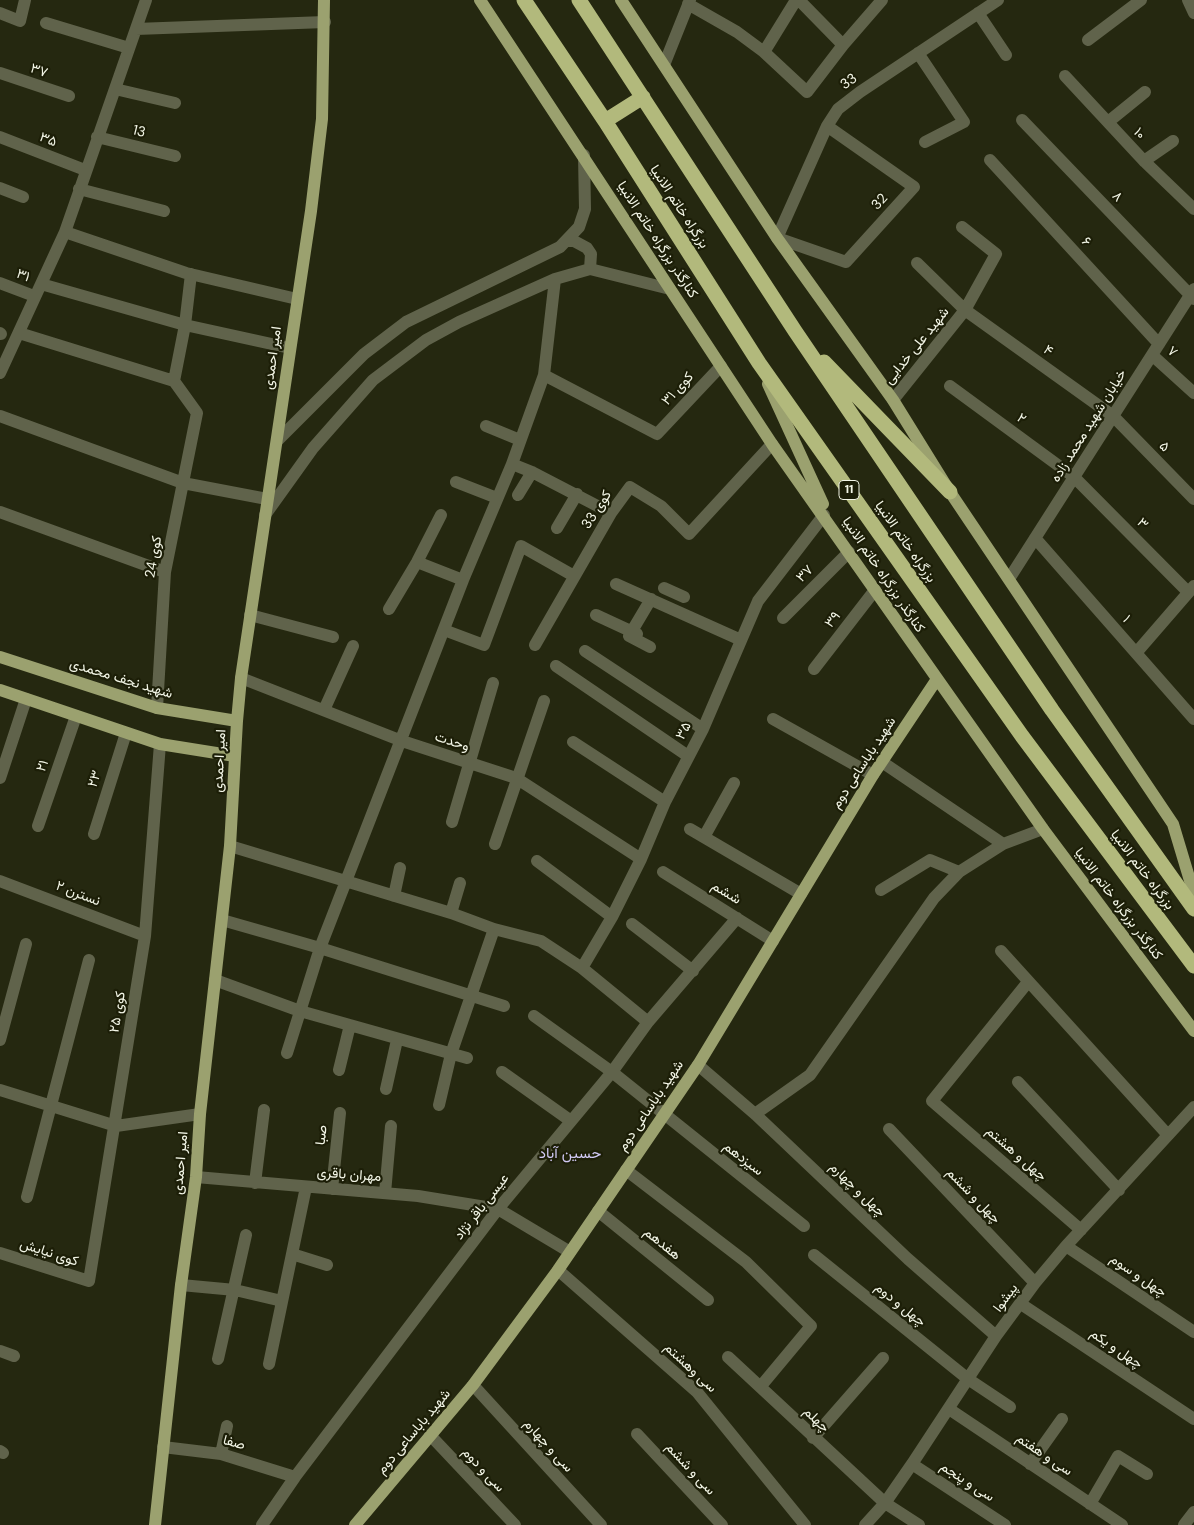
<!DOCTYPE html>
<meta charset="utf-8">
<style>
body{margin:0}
canvas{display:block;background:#252810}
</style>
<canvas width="1194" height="1525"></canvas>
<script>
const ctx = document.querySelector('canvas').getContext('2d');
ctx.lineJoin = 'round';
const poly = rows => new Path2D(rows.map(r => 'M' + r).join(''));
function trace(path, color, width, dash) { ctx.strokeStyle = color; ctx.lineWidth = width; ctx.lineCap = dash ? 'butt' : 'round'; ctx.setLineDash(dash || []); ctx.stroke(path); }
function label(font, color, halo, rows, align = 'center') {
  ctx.font = font + ' "DM Sans",Vazirmatn,sans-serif'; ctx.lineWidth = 4.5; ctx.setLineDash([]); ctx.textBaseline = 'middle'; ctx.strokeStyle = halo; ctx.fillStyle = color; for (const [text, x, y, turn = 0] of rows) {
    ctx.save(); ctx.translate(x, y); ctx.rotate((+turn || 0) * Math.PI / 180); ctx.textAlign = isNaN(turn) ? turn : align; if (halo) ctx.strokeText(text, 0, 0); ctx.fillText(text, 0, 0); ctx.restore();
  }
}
trace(poly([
 [799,0,843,45],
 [1188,0,1194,13],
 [688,4,737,32,764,52,807,92,843,45,882,0],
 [0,13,20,21,25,0],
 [978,13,1006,55],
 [46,23,129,48],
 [136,29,325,22],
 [1088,40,1141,0],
 [764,52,796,0],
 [918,53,964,122,925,142],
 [664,65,690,0],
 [0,73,69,96],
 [1065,76,1144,161,1194,209],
 [115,89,175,103],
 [1022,120,1194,299],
 [1108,122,1145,92],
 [827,126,914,187,846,262,777,238,827,126,838,109,860,92,998,0],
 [0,137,85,170],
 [97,137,175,156],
 [990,160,1159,344],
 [1144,161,1173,141],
 [0,188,23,197],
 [79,189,164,211],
 [65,232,186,273,297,299],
 [566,241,574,241,587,248,591,254,590,269],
 [917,263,965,310,1113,416,1194,499],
 [0,283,34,296],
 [41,284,185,325,290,348],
 [0,333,1,334],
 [19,333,174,381],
 [1152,355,1194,393],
 [0,373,65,232,146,0],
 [544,375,657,434,721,366],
 [950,386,1074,477,1188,592],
 [893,400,965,310,996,254,962,227],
 [0,416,183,483,267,499],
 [486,426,520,440],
 [277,441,364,354,406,322,560,247,579,227,585,209,584,155],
 [512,464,532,472,611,513],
 [456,482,497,498],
 [518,495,532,472],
 [0,512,165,572],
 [265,515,313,448,373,380,426,340,459,322,555,279,590,269,670,289],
 [557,528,577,494],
 [1035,538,1194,719],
 [417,562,463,580],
 [1009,579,1194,289],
 [616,584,741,640],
 [664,588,684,597],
 [389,609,417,562,441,515],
 [250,615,333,637],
 [596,615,637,634],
 [783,618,849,552],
 [444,630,484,645,521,546,574,576],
 [535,645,611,513,630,487,661,506,689,534,772,444],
 [650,647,629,636,651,599],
 [585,651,703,729],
 [1136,653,1194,586],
 [556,666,688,756],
 [814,669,875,590],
 [241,678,402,741,516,778,641,859],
 [157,708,165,572,197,413,174,381,185,325,191,274],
 [324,710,353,646],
 [773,719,873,775],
 [573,742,665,802],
 [882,762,1003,844],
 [0,778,26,699],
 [452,822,493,683],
 [38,826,76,716],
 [690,829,801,894],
 [94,834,126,733],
 [704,837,734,783],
 [495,844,544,701],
 [230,846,451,913,494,929,541,941,582,968,648,1022],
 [537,861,612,917],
 [663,872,773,941],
 [0,881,145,936],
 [881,890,930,860,959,872],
 [394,896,400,868],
 [451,913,460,883],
 [222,920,320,948,504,1006],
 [632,924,693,971],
 [1001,951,1167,1134],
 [582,968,612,917,641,859,665,802,703,729,758,601,824,515],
 [215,980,300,1011,467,1058],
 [1028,982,932,1101,1081,1230],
 [534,1016,612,1072,804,1226],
 [0,1040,26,944],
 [287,1053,320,948,463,580,512,464,544,375,555,279],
 [698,1065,755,1114,908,1259,996,1336],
 [339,1070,350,1025],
 [502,1072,571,1121],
 [1018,1082,1119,1190],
 [386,1089,397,1040],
 [0,1090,116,1126,200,1114],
 [439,1105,451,1054,494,929],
 [755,1114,810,1075,934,898,959,872,1003,844,1043,829],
 [889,1129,1035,1283],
 [626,1170,746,1262,811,1326,761,1386],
 [196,1177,418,1196,498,1209,570,1252],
 [255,1183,264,1110],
 [332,1189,340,1113],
 [385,1193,391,1126],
 [27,1197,89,960],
 [598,1211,708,1300],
 [1066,1246,1194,1332],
 [0,1253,89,1281,145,936,160,744],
 [292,1254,327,1265],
 [814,1255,968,1379,1010,1407],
 [558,1270,697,1392,805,1525],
 [181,1285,235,1290,282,1301],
 [1021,1304,1194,1419],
 [0,1351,14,1356],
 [728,1357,885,1503,919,1525],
 [218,1359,246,1235],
 [269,1364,306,1187],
 [473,1385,601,1525],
 [949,1409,1122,1525],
 [637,1434,722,1525],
 [430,1435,515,1525],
 [813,1438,883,1358],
 [163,1447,221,1454,295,1477],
 [0,1451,3,1453],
 [221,1454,227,1426],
 [912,1464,1005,1525],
 [1030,1464,1062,1419],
 [1090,1504,1118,1456,1147,1474],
 [262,1525,295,1477,498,1209,612,1072,648,1022,737,918],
 [865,1525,885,1503,912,1464,996,1336,1035,1283,1066,1246,1194,1107],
 [1184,1525,1194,1512]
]), '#60634b', 12);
trace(poly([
 [480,0,772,444,1043,829,1194,1031],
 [621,0,777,238,893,400,950,492,1173,824,1194,894],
 [768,384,823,504],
 [0,657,157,708,237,721],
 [0,690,160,744,235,756],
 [155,1525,181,1285,196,1177,200,1114,230,846,237,721,241,678,311,211,322,119,324,0],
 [355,1525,473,1385,558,1270,698,1065,873,775,937,679]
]), '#9ba16f', 12);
trace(poly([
 [524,0,605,121,759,363,1022,736,1194,966],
 [579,0,795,331,1052,710,1194,909],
 [605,121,643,97],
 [824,362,950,492]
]), '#b2b97c', 15);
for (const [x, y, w] of [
 [849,490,20]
]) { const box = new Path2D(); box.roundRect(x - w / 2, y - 9.5, w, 19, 4); ctx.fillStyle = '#1c1e07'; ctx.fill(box); trace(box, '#f3f6e7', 1); }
label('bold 12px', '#f3f6e7', null, [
 ["11",849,490]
]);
label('14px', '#f3f6e7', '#1c1e07', [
 ["۳۷",39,71,18],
 ["33",849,82,-36],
 ["13",139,132,14],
 ["۱۰",1139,134,47],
 ["۳۵",48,140,22],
 ["۸",1117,197,46],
 ["32",880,202,-48],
 ["بزرگراه خاتم الانبیا",679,207,57],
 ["کنارگذر بزرگراه خاتم الانبیا",657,240,57],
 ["۶",1086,242,47],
 ["۳۱",23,276,21],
 ["شهید علی خدایی",917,346,-51],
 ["۴",1048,351,36],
 ["۷",1172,352,42],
 ["امیر احمدی",273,358,-82],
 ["کوی ۳۱",678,389,-47],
 ["۲",1021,419,36],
 ["خیابان شهید محمد زاده",1089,426,-58],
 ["۵",1164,447,46],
 ["کوی 33",597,510,-57],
 ["۳",1142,524,45],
 ["بزرگراه خاتم الانبیا",905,542,55],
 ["کوی 24",154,557,-80],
 ["۳۷",805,574,-45],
 ["کنارگذر بزرگراه خاتم الانبیا",883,575,56],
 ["۱",1126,619,49],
 ["۳۹",833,620,-52],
 ["شهید نجف محمدی",121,679,17],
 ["۳۵",684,731,-63],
 ["وحدت",452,742,18],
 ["امیر احمدی",220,761,-87],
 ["شهید باباساعی دوم",864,763,-57],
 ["۲۱",43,766,-71],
 ["۲۳",95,779,-72],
 ["بزرگراه خاتم الانبیا",1142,870,53],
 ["ششم",726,893,31],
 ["نسترن ۲",78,894,21],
 ["کنارگذر بزرگراه خاتم الانبیا",1118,904,53],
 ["کوی ۲۵",118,1012,-81],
 ["شهید باباساعی دوم",651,1106,-56],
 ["صبا",322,1135,-84],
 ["چهل و هشتم",1016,1154,41],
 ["سیزدهم",743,1159,38],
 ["امیر احمدی",181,1163,-85],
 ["مهران باقری",349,1175,4],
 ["چهل و چهارم",857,1190,44],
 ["چهل و ششم",973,1196,46],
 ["عیسی باقر نژاد",482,1207,-52],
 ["هفدهم",662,1244,39],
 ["کوی نیایش",49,1253,18],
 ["چهل و سوم",1138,1276,34],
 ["پیشوا",1006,1298,-54],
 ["چهل و دوم",900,1305,39],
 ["چهل و یکم",1116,1349,34],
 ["سی وهشتم",690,1368,43],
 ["چهلم",816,1420,44],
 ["شهید باباساعی دوم",414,1432,-50],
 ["صفا",234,1443,15],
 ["سی و چهارم",548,1446,48],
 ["سی و هفتم",1044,1455,34],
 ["سی و ششم",690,1469,47],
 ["سی و دوم",483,1470,47],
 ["سی و پنجم",967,1482,33]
]);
label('15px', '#d1c9f4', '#1c1e07', [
 ["حسین آباد",570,1154]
]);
</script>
